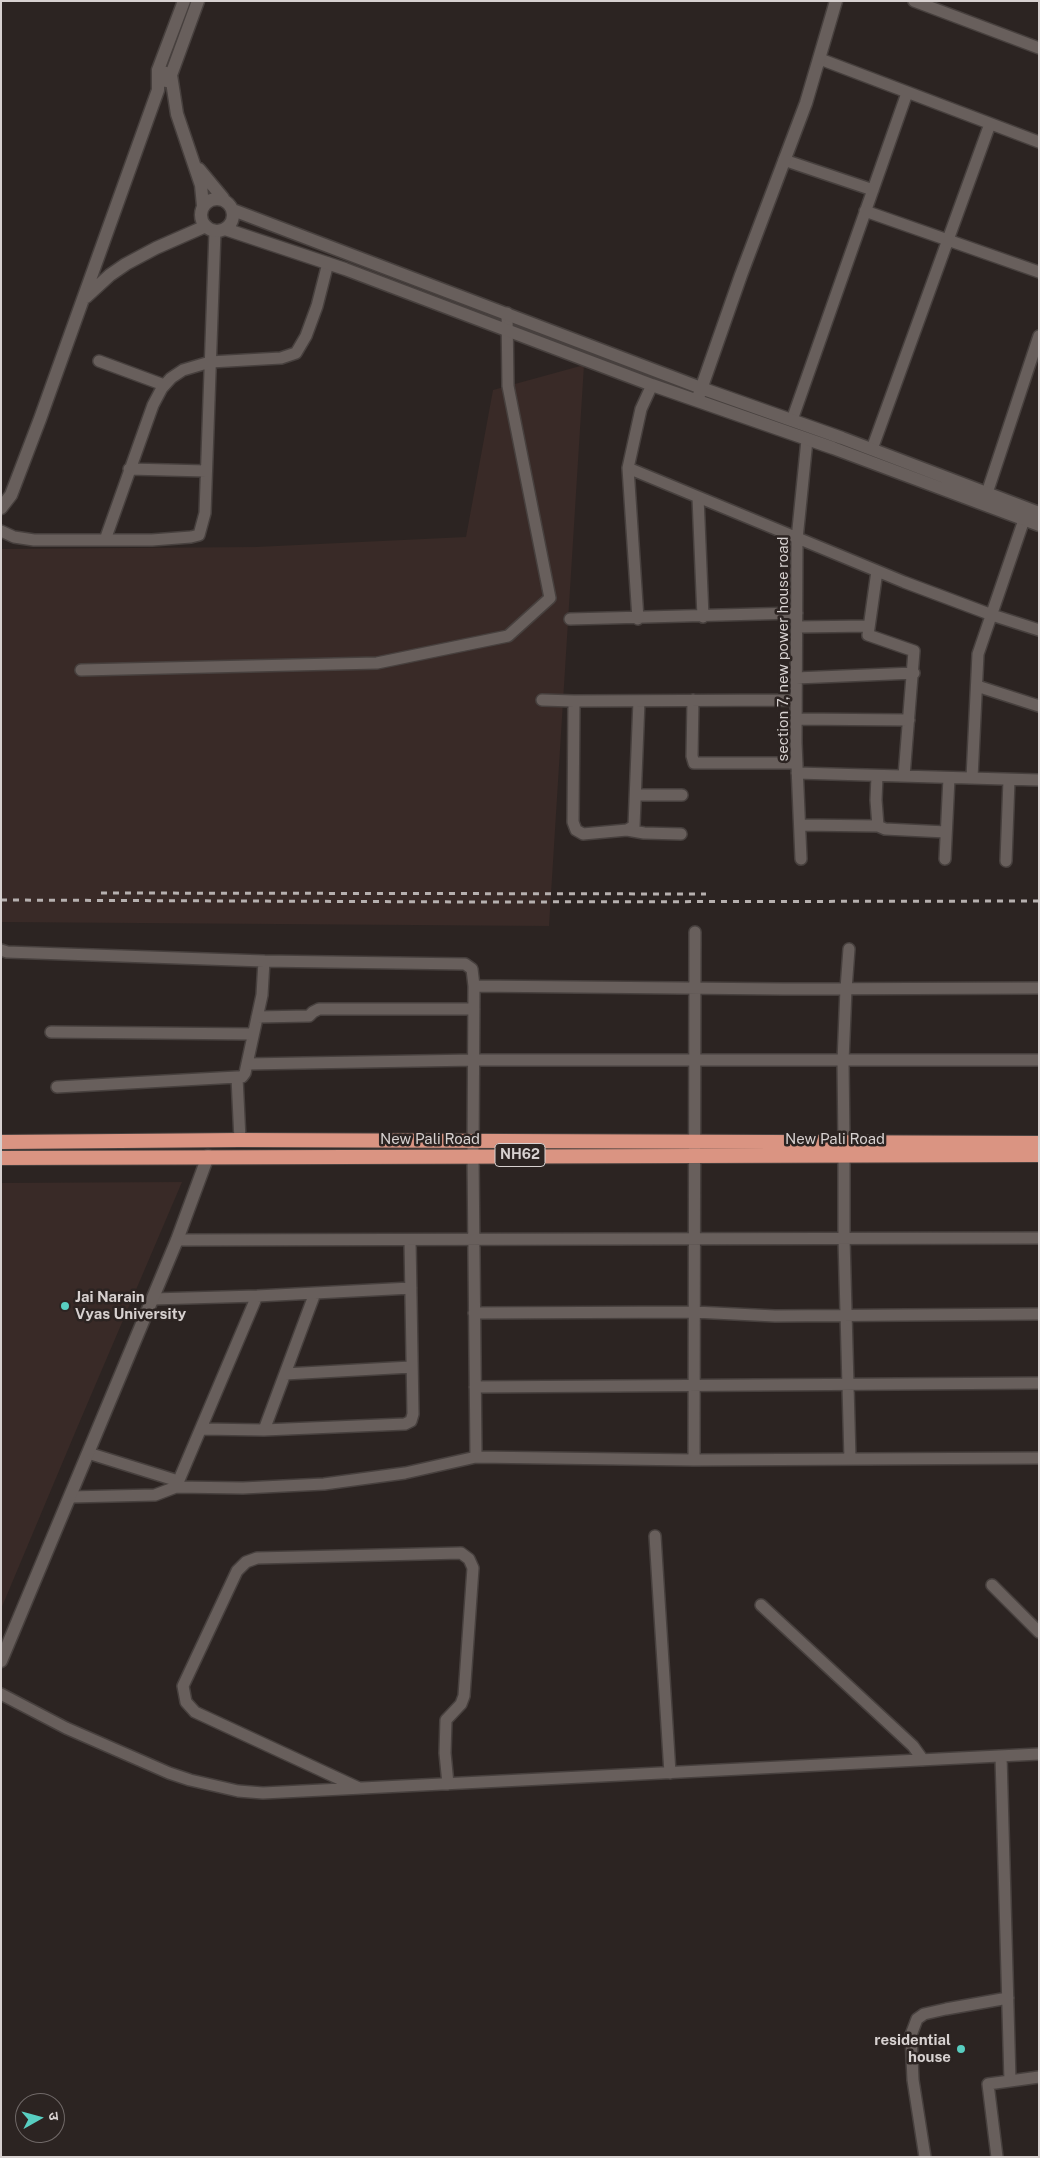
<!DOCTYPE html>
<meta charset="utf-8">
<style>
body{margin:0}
#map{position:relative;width:1040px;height:2158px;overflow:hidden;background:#2c2422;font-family:"Public Sans","Noto Sans Devanagari",sans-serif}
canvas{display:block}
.frame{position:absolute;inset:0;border:2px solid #d7d1d0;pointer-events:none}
.north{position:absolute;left:15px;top:2093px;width:50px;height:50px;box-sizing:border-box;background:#2c2422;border:1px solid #706968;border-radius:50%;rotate:83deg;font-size:14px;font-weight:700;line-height:20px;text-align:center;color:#d7d1d0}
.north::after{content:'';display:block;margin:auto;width:18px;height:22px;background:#58cec1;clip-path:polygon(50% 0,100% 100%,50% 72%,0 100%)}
</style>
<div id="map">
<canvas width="1040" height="2158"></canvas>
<div class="frame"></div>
<div class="north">उ</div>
</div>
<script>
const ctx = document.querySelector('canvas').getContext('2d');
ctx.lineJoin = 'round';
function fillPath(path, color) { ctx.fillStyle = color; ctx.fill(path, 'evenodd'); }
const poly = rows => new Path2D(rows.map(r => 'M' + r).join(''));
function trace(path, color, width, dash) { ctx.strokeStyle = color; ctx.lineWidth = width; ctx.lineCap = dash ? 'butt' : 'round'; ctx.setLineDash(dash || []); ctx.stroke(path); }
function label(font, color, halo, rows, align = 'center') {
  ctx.font = font + ' "Public Sans",sans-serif'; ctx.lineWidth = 5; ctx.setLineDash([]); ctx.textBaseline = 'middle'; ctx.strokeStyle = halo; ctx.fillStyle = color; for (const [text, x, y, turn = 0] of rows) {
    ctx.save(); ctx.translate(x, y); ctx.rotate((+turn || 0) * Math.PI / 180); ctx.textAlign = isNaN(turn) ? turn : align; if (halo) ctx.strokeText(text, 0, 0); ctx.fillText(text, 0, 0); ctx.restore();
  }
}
fillPath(poly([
 [584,365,549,926,1,922,1,549,256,547,466,537,493,390],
 [182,1182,77,1428,1,1609,1,1183]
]), '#392a27');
const minor = poly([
 [914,1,1039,48],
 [820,59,1039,142],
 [784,160,873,190],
 [865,211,1039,272],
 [99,361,164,385],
 [792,420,907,93],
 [872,449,990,124],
 [628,468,904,582,992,615,1039,630],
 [129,469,206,471],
 [987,493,1039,336],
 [698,497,703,617],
 [1,531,14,537,34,540,152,540,191,537,199,535,205,513,215,231],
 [105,540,153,405,162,388,171,378,183,370,210,362,281,358,296,353,306,336,317,306,328,263],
 [877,571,868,635,914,651,904,776],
 [570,619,797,613],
 [638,619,628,468,641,409,652,385],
 [797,627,869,626],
 [81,670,377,663,508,636,550,598,508,386,507,313],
 [796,678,914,673],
 [977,686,1039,706],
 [542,700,574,701,796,700],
 [693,700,692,756,694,763,797,763],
 [574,701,573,822,576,830,583,834,627,830,634,826,639,701],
 [796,719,909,720],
 [797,773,1039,780],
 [877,776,876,800,878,826,885,829,946,832],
 [972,778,978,654,1027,511],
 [636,795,682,795],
 [800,825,878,826],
 [627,830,644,833,681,834],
 [801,859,796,743,797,539,807,440],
 [945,859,949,778],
 [1006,861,1009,780],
 [1,950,7,952,264,961,465,964,472,969,474,986],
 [257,1017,309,1016,313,1012,319,1009,474,1009],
 [51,1032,253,1034],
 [247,1064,474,1060,1039,1060],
 [57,1087,237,1077],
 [240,1140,237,1077,242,1077,245,1073,262,995,264,961],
 [844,1143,843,1061,846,989,849,949],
 [844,1155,844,1239,850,1459],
 [177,1240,1039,1238],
 [153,1299,257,1296,411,1288],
 [474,1313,694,1312,775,1316,1039,1314],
 [285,1374,411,1367],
 [475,1387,1039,1383],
 [202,1429,264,1430,405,1424,411,1421,413,1414,410,1240],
 [264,1430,315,1293],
 [88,1453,178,1481],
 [476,1457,473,1155,474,986,783,989,1039,988],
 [694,1460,695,932],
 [176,1487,257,1296],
 [70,1497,155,1495,176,1487,243,1488,324,1484,405,1473,476,1457,694,1460,1039,1458],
 [655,1536,670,1773],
 [992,1585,1039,1632],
 [761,1605,913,1746,923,1760],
 [1,1694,66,1728,169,1773,190,1780,238,1791,263,1793,1039,1754],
 [1001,1756,1010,2081,1039,2077],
 [359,1788,195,1712,186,1702,183,1686,237,1571,246,1562,257,1558,461,1553,469,1559,473,1568,464,1696,461,1704,446,1720,445,1753,448,1784],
 [925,2157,913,2080,911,2035,917,2019,924,2014,946,2009,1008,1998],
 [997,2157,988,2084,1010,2081]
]);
const tertiary = poly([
 [158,70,171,75,177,114,201,185,203,206],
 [166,81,171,75,198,1],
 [199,169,223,198],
 '201 215a16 16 0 1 1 32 0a16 16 0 1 1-32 0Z',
 [233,210,701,388,842,438,1039,513],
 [225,229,345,269,652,385,833,448,1039,525],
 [86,297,110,275,126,264,156,248,206,226],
 [699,395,741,275,806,103,836,1],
 [1,508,11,495,40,419,158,90,158,70,184,1],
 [1,1661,177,1240,208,1156]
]);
const trunk = poly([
 [1,1142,240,1140,1039,1143],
 [1,1158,1039,1155]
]);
trace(minor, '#47403e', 14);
trace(tertiary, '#47403e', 15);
trace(trunk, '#47403e', 16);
trace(minor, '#685f5c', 11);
trace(tertiary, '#685f5c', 12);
trace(trunk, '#da9482', 14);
trace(poly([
 [101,893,706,894],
 [1,900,479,902,1039,901]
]), '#b6b0af', 3, [6, 6]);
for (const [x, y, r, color] of [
 [65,1306,5,"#58cec1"],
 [961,2049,5,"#58cec1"]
]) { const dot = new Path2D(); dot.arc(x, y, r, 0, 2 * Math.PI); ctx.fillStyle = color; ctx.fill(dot); trace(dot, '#2c2422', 2); }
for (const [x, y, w] of [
 [520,1155,50]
]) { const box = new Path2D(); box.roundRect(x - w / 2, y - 11.5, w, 23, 4); ctx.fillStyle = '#2c2422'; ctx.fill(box); trace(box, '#d7d1d0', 1); }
label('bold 14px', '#d7d1d0', null, [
 ["NH62",520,1155]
]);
label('15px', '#d7d1d0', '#2c2422', [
 ["section 7, new power house road",783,649,-90],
 ["New Pali Road",430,1139],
 ["New Pali Road",835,1139]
]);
label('bold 15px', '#d7d1d0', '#2c2422', [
 ["Jai Narain",75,1297],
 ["Vyas University",75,1314],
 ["residential",951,2040,"right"],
 ["house",951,2057,"right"]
], 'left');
</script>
